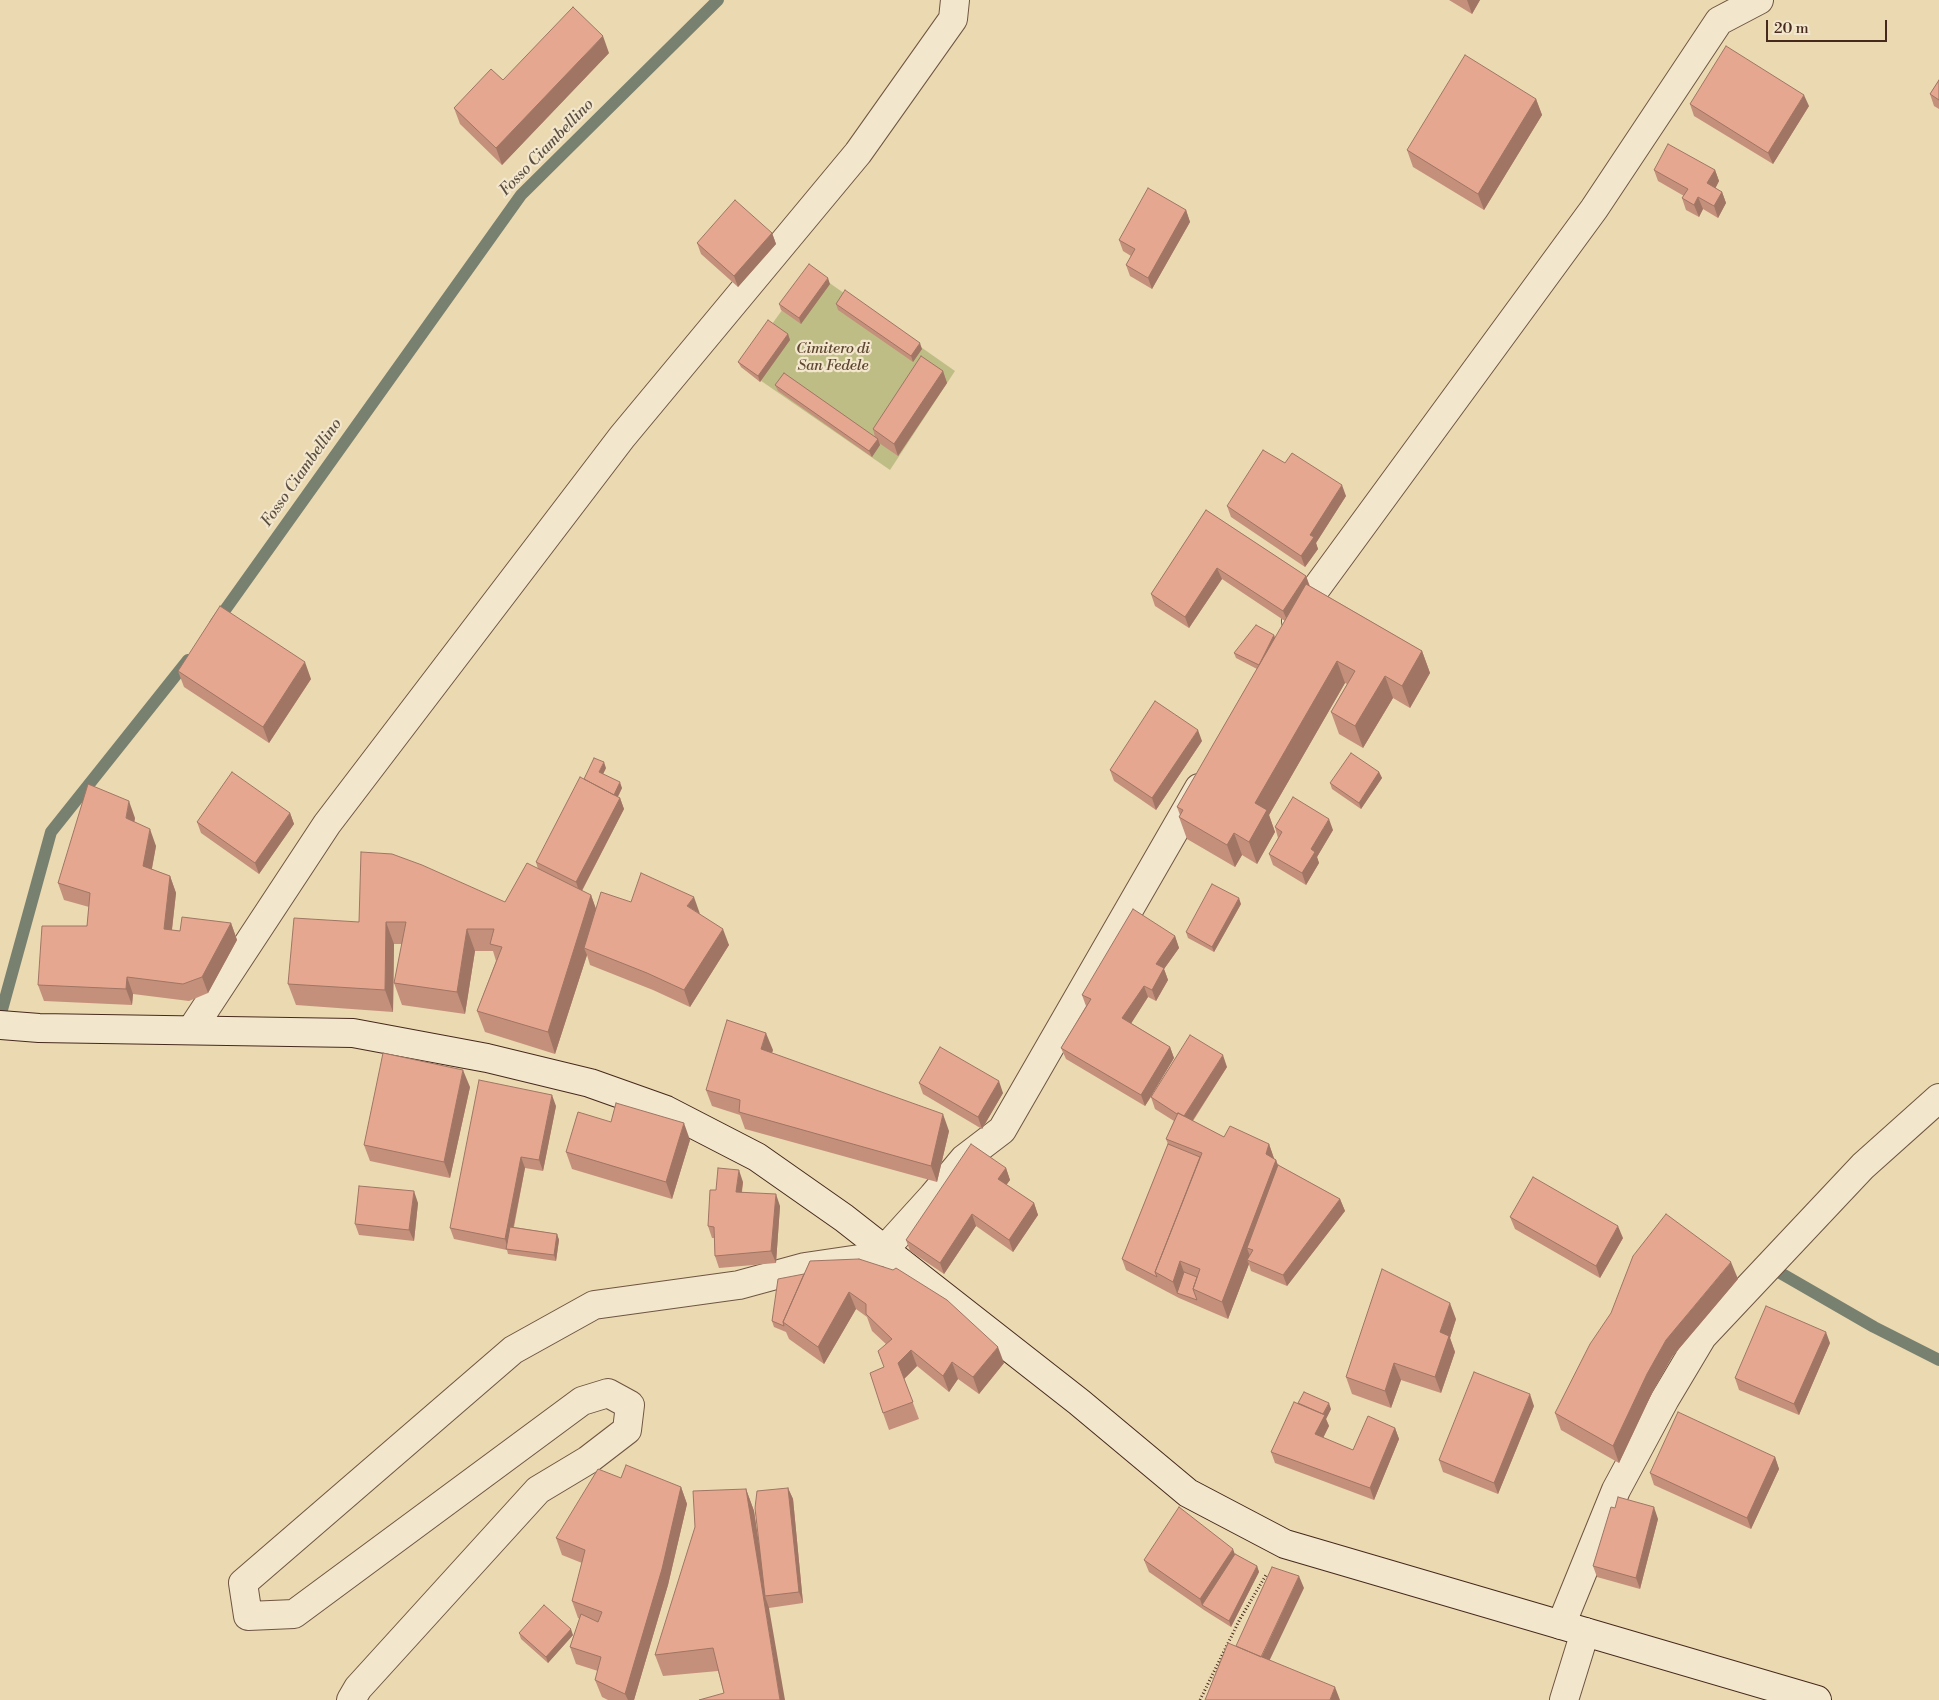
<!DOCTYPE html>
<style>
body{margin:0}
#map{position:relative;width:1939px;height:1700px;overflow:hidden;background:#ebd9b1;font-family:"Libre Bodoni",serif}
canvas{display:block}
.scale{position:absolute;left:1766px;top:20px;width:121px;height:22px;box-sizing:border-box;border:2px solid #46291d;border-top:0;padding-left:6px;font-size:15px;line-height:18px;white-space:nowrap;color:#46291d;-webkit-text-stroke:4px #f2e6cc;paint-order:stroke}
</style>
<div id="map">
<canvas width="1939" height="1700"></canvas>
<div class="scale">20 m</div>
</div>
<script>
const ctx = document.querySelector('canvas').getContext('2d');
ctx.lineJoin = 'round';
function fillPath(path, color) { ctx.fillStyle = color; ctx.fill(path, 'evenodd'); }
const poly = rows => new Path2D(rows.map(r => 'M' + r).join(''));
function trace(path, color, width, dash) { ctx.strokeStyle = color; ctx.lineWidth = width; ctx.lineCap = dash ? 'butt' : 'round'; ctx.setLineDash(dash || []); ctx.stroke(path); }
function label(font, color, halo, rows, align = 'center') {
  ctx.font = font + ' "Libre Bodoni",serif'; ctx.lineWidth = 4.5; ctx.setLineDash([]); ctx.textBaseline = 'middle'; ctx.strokeStyle = halo; ctx.fillStyle = color; for (const [text, x, y, turn = 0] of rows) {
    ctx.save(); ctx.translate(x, y); ctx.rotate((+turn || 0) * Math.PI / 180); ctx.textAlign = isNaN(turn) ? turn : align; if (halo) ctx.strokeText(text, 0, 0); ctx.fillText(text, 0, 0); ctx.restore();
  }
}
fillPath(poly([
 [811,270,955,371,890,470,741,367]
]), '#bfbd86');
trace(poly([
 [215,624,521,195,718,0],
 [0,1017,51,832,188,660],
 [1770,1267,1874,1327,1939,1360]
]), '#788170', 12);
const street = poly([
 [1296,621,1315,590,1594,209,1719,21,1759,0],
 [192,1029,327,824,622,437,858,153,953,19,955,0],
 [1561,1625,1616,1490,1665,1399,1702,1337,1863,1166,1939,1098],
 [351,1700,358,1688,538,1490,588,1460,627,1430,630,1405,608,1393,582,1401,294,1614,248,1616,243,1583,513,1350,594,1305,739,1285,805,1267,866,1258,884,1250,933,1196,964,1159,1002,1130,1199,788],
 [1564,1700,1585,1632]
]);
const secondary = poly([
 [0,1025,39,1028,353,1033,487,1058,590,1083,666,1110,757,1157,844,1218,1079,1402,1188,1493,1285,1544,1817,1700]
]);
trace(street, '#6f5542', 30);
trace(secondary, '#46291d', 30);
trace(poly([
 [1200,1700,1240,1619,1266,1575]
]), '#46291d', 3, [1, 2.5]);
trace(street, '#f2e6cc', 28);
trace(secondary, '#f2e6cc', 28);
fillPath(poly([
 [1449,0,1480,0,1472,14],
 [609,53,502,165,460,124,454,108,503,80],
 [1939,80,1939,109,1934,106,1930,94],
 [1536,99,1542,115,1484,210,1413,167,1407,150],
 [1690,104,1809,106,1773,164,1694,116],
 [1654,170,1715,170,1719,181,1715,188,1722,192,1726,203,1718,218,1703,209,1699,217,1686,210,1682,198,1684,196,1658,181],
 [1186,210,1190,222,1152,289,1130,276,1126,265,1131,256,1123,251,1119,240],
 [772,233,776,244,738,287,701,254,697,243],
 [830,284,801,324,781,310,779,304],
 [836,304,922,349,913,362,838,310],
 [788,334,790,340,760,382,741,367,738,362],
 [943,371,947,383,898,456,879,443,880,445,872,457,778,391,775,385,875,437,873,429],
 [1285,463,1346,496,1316,543,1318,549,1305,567,1231,517,1227,506],
 [1206,510,1306,576,1310,586,1422,651,1430,673,1410,708,1393,698,1363,748,1339,734,1331,712,1347,684,1345,683,1269,815,1275,832,1257,864,1242,855,1235,867,1187,839,1179,817,1180,815,1177,807,1257,669,1236,658,1234,653,1274,635,1275,639,1285,621,1222,579,1189,628,1155,606,1151,594],
 [178,671,311,679,269,743,184,687],
 [1202,741,1156,810,1114,781,1110,770],
 [606,768,603,774,622,788,618,797,620,798,624,809,582,891,591,895,596,910,631,902,700,914,729,945,690,1007,653,990,590,965,587,955,555,1054,485,1032,477,1011,496,961,493,951,475,951,465,1014,402,1005,394,983,402,944,394,944,393,1012,296,1005,288,984,359,922,505,902,538,869,536,862,584,779],
 [1379,772,1382,778,1361,809,1332,789,1330,783],
 [290,813,294,824,259,874,201,833,197,822],
 [135,818,134,822,156,846,152,869,170,876,176,893,172,930,180,931,231,923,237,940,208,993,189,1001,133,994,132,1005,44,1001,38,985,87,926,89,907,64,900,58,883],
 [1275,827,1333,830,1317,857,1319,863,1306,885,1273,865,1269,854,1278,838],
 [1241,904,1214,952,1188,938,1186,932],
 [1175,936,1179,948,1164,969,1168,980,1156,1001,1148,997,1131,1023,1170,1047,1174,1058,1152,1095,1227,1067,1193,1121,1224,1137,1269,1144,1274,1159,1276,1160,1278,1165,1340,1199,1345,1211,1287,1286,1251,1271,1249,1264,1228,1319,1179,1298,1126,1270,1122,1259,1168,1144,1166,1139,1174,1121,1155,1109,1151,1097,1145,1106,1066,1059,1061,1048,1086,1006,1082,995],
 [773,1050,772,1053,949,1131,937,1182,745,1129,740,1115,712,1106,706,1090],
 [919,1083,1003,1093,982,1129,923,1094],
 [470,1087,450,1178,370,1161,364,1145],
 [556,1106,543,1171,525,1168,514,1227,557,1234,559,1240,556,1261,508,1254,507,1250,454,1239,450,1228],
 [611,1122,690,1140,672,1199,572,1169,566,1152],
 [1006,1168,1010,1180,1006,1185,1034,1203,1038,1215,1013,1252,976,1226,944,1274,910,1251,906,1240],
 [743,1182,742,1192,780,1206,776,1263,719,1268,715,1256,714,1238,712,1238,708,1226,716,1190],
 [418,1203,414,1241,359,1235,355,1224],
 [1510,1217,1623,1238,1600,1278,1515,1229],
 [810,1261,1004,1363,979,1394,958,1379,949,1392,917,1366,904,1379,919,1419,889,1430,883,1413,884,1367,886,1344,872,1331,867,1317,856,1309,824,1364,789,1339,786,1332,774,1327,772,1321,804,1274],
 [1738,1279,1672,1357,1653,1391,1619,1463,1561,1430,1555,1413],
 [1456,1319,1450,1338,1455,1352,1441,1393,1401,1380,1391,1408,1352,1394,1346,1377],
 [1830,1343,1799,1415,1739,1390,1735,1378],
 [1298,1403,1331,1409,1326,1419,1329,1426,1323,1438,1353,1450,1395,1428,1399,1439,1374,1500,1275,1463,1271,1452],
 [1534,1406,1498,1494,1443,1472,1439,1460],
 [1775,1457,1779,1469,1751,1529,1654,1485,1650,1473],
 [621,1478,681,1487,687,1504,668,1585,634,1700,608,1700,602,1697,595,1680,598,1671,576,1664,570,1647,580,1619,578,1618,572,1601,582,1563,562,1555,556,1538],
 [788,1488,793,1499,803,1603,769,1608,724,1693,718,1671,663,1676,655,1655,746,1489,754,1511,759,1546],
 [1615,1508,1658,1519,1640,1589,1597,1577,1593,1566],
 [1235,1554,1257,1566,1259,1572,1231,1627,1204,1610,1149,1572,1144,1560],
 [519,1633,573,1635,548,1663,521,1639]
]), '#c5907b');
fillPath(poly([
 [1467,0,1480,0,1472,14],
 [603,36,609,53,502,165,496,148],
 [1804,95,1809,106,1773,164,1768,153],
 [1536,99,1542,115,1484,210,1478,194],
 [1715,170,1719,181,1712,195,1707,183],
 [1722,192,1726,203,1718,218,1714,206],
 [1698,197,1703,209,1699,217,1694,205],
 [1186,210,1190,222,1152,289,1148,278],
 [772,233,776,244,738,287,734,276],
 [828,278,830,284,801,324,799,318],
 [788,334,790,340,760,382,758,376],
 [920,343,922,349,913,362,911,356],
 [943,371,947,383,898,456,894,444],
 [878,439,880,445,872,457,869,451],
 [1342,485,1346,496,1316,543,1318,549,1305,567,1301,556,1310,535],
 [1217,568,1222,579,1189,628,1185,617],
 [1306,576,1310,588,1288,622,1283,611],
 [1274,635,1276,641,1259,665],
 [1422,651,1430,673,1410,708,1402,686],
 [1337,661,1345,683,1269,815,1275,832,1257,864,1249,842,1255,803],
 [305,662,311,679,269,743,263,727],
 [1385,676,1393,698,1363,748,1355,726],
 [1198,730,1202,741,1156,810,1152,798],
 [604,762,606,768,601,778,599,772],
 [1379,772,1382,778,1361,809,1359,803],
 [620,782,622,788,614,804,612,798],
 [620,798,624,809,580,894,576,882],
 [129,801,135,818,132,835,126,818],
 [290,813,294,824,259,874,255,863],
 [1329,819,1333,830,1317,857,1319,863,1306,885,1302,873,1311,849],
 [150,829,156,846,149,883,143,866],
 [1234,833,1242,855,1235,867,1227,845],
 [170,876,176,893,170,946,164,929],
 [591,895,599,917,584,948,587,955,555,1054,548,1032],
 [694,897,700,914,687,906],
 [1239,898,1241,904,1214,952,1212,947],
 [386,922,394,944,393,1012,385,990],
 [231,923,237,940,208,993,202,977],
 [467,929,475,951,465,1014,457,992],
 [723,929,729,945,690,1007,684,990],
 [1175,936,1179,948,1164,969,1168,980,1156,1001,1152,990,1156,964],
 [127,977,133,994,132,1005,126,989],
 [1144,986,1148,997,1127,1030,1122,1018],
 [766,1033,773,1050,767,1066,761,1049],
 [1170,1047,1174,1058,1145,1106,1141,1095],
 [1223,1055,1227,1067,1187,1129,1183,1118],
 [463,1070,470,1087,450,1178,444,1162],
 [999,1081,1003,1093,982,1129,978,1117],
 [552,1095,556,1106,543,1171,539,1160],
 [943,1114,949,1131,937,1182,931,1166],
 [684,1123,690,1140,672,1199,666,1182],
 [1269,1144,1275,1161,1276,1160,1282,1177,1253,1250,1247,1248,1251,1259,1247,1260,1249,1264,1228,1319,1222,1302],
 [521,1157,525,1168,509,1249,508,1249,505,1239],
 [1006,1168,1010,1180,1002,1191,998,1179],
 [739,1170,743,1182,740,1203,736,1192],
 [414,1191,418,1203,414,1241,409,1230],
 [776,1194,780,1206,776,1263,771,1251],
 [1340,1199,1345,1211,1287,1286,1283,1275],
 [1034,1203,1038,1215,1013,1252,1009,1240],
 [972,1214,976,1226,944,1274,940,1263],
 [1618,1226,1623,1238,1600,1278,1596,1266],
 [557,1234,559,1240,556,1261,554,1255],
 [1180,1261,1186,1278,1177,1293,1173,1282],
 [1731,1262,1738,1279,1672,1357,1653,1391,1619,1463,1613,1446,1647,1374,1666,1340],
 [849,1292,856,1309,824,1364,818,1347],
 [1450,1303,1456,1319,1450,1338,1455,1352,1441,1393,1435,1377,1440,1332],
 [1826,1332,1830,1343,1799,1415,1794,1404],
 [998,1347,1004,1363,979,1394,973,1377],
 [911,1350,917,1366,904,1379,898,1363],
 [952,1362,958,1379,949,1392,943,1376],
 [1394,1363,1401,1380,1391,1408,1385,1391],
 [1530,1394,1534,1406,1498,1494,1494,1483],
 [1329,1403,1331,1409,1326,1419,1329,1426,1319,1446,1315,1434,1321,1419],
 [1395,1428,1399,1439,1374,1500,1370,1488],
 [1775,1457,1779,1469,1751,1529,1747,1518],
 [681,1487,687,1504,668,1585,634,1700,628,1700,625,1694],
 [788,1488,793,1499,803,1603,799,1592],
 [746,1489,754,1511,767,1596,765,1596,769,1608,785,1700,780,1700],
 [1654,1507,1658,1519,1640,1589,1636,1578],
 [1233,1549,1237,1560,1202,1605,1200,1599],
 [1257,1566,1259,1572,1231,1627,1229,1621],
 [1299,1576,1304,1588,1264,1672,1260,1660],
 [571,1629,573,1635,548,1663,546,1657],
 [1335,1687,1340,1700,1330,1700]
]), '#a07564');
const building = poly([
 [573,7,603,36,496,148,454,108,491,69,503,80,573,7],
 [1726,46,1804,95,1768,153,1690,104,1726,46],
 [1465,55,1536,99,1478,194,1407,150,1465,55],
 [1939,80,1939,100,1930,94,1939,80],
 [1668,144,1715,170,1707,183,1722,192,1714,206,1698,197,1694,205,1682,198,1688,189,1654,170,1668,144],
 [1148,188,1186,210,1148,278,1126,265,1135,249,1119,240,1148,188],
 [735,200,772,233,734,276,697,243,735,200],
 [809,264,828,278,799,318,779,304,809,264],
 [845,290,920,343,911,356,836,304,845,290],
 [768,320,788,334,758,376,738,362,768,320],
 [921,356,943,371,894,444,873,429,921,356],
 [784,373,878,439,869,451,775,385,784,373],
 [1263,450,1285,463,1292,453,1342,485,1310,535,1314,537,1301,556,1227,506,1263,450],
 [1206,510,1306,576,1283,611,1217,568,1185,617,1151,594,1206,510],
 [1306,584,1422,651,1402,686,1385,676,1355,726,1331,712,1355,671,1337,661,1255,803,1267,810,1249,842,1234,833,1227,845,1179,817,1183,810,1177,807,1306,584],
 [220,606,305,662,263,727,178,671,220,606],
 [1256,625,1274,635,1259,665,1234,653,1256,625],
 [1155,701,1198,730,1152,798,1110,770,1155,701],
 [1351,753,1379,772,1359,803,1330,783,1351,753],
 [594,758,604,762,599,772,620,782,614,795,584,779,594,758],
 [232,772,290,813,255,863,197,822,232,772],
 [580,777,620,798,576,882,536,862,580,777],
 [88,784,129,801,126,818,150,829,143,866,170,876,164,929,180,931,182,917,231,923,202,977,183,984,127,977,126,989,38,985,42,926,87,926,90,893,58,883,88,784],
 [1293,797,1329,819,1311,849,1315,852,1302,873,1269,854,1282,832,1275,827,1293,797],
 [361,852,392,854,422,865,505,902,527,863,591,895,548,1032,477,1011,502,947,490,944,494,929,467,929,457,992,394,983,406,922,386,922,385,990,288,984,294,918,359,922,361,852],
 [641,873,694,897,687,906,723,929,684,990,647,973,584,948,601,892,631,902,641,873],
 [1212,884,1239,898,1212,947,1186,932,1212,884],
 [1133,909,1175,936,1156,964,1164,968,1152,990,1144,986,1122,1018,1170,1047,1141,1095,1061,1048,1091,999,1082,995,1133,909],
 [727,1020,766,1033,761,1049,943,1114,931,1166,739,1112,740,1100,706,1090,727,1020],
 [1190,1035,1223,1055,1184,1116,1178,1113,1177,1114,1151,1097,1190,1035],
 [940,1047,999,1081,978,1117,919,1083,940,1047],
 [383,1053,463,1070,444,1162,364,1145,383,1053],
 [479,1080,552,1095,539,1160,521,1157,505,1239,450,1228,479,1080],
 [616,1103,684,1123,666,1182,566,1152,578,1112,611,1122,616,1103],
 [1178,1113,1224,1137,1230,1126,1269,1144,1266,1154,1276,1160,1222,1302,1193,1289,1200,1269,1180,1261,1173,1282,1155,1272,1202,1153,1166,1139,1178,1113],
 [971,1144,1006,1168,998,1179,1034,1203,1009,1240,972,1214,940,1263,906,1240,971,1144],
 [1168,1144,1200,1157,1155,1272,1157,1277,1122,1259,1168,1144],
 [1278,1165,1340,1199,1283,1275,1247,1260,1253,1250,1247,1248,1278,1165],
 [718,1168,739,1170,736,1192,776,1194,771,1251,715,1256,714,1227,708,1226,710,1190,716,1190,718,1168],
 [1533,1177,1618,1226,1596,1266,1510,1217,1533,1177],
 [359,1186,414,1191,409,1230,355,1224,359,1186],
 [1666,1214,1731,1262,1666,1340,1647,1374,1613,1446,1555,1413,1590,1344,1611,1313,1633,1256,1666,1214],
 [510,1227,557,1234,554,1255,506,1249,510,1227],
 [859,1259,893,1270,896,1268,947,1300,998,1347,973,1377,952,1362,943,1376,911,1350,898,1363,913,1402,883,1413,870,1373,884,1367,878,1351,892,1339,866,1314,866,1304,849,1292,818,1347,783,1322,810,1261,859,1259],
 [1382,1269,1450,1303,1440,1332,1449,1336,1435,1377,1394,1363,1385,1391,1346,1377,1382,1269],
 [1184,1272,1197,1277,1193,1289,1197,1300,1177,1293,1184,1272],
 [804,1274,783,1322,784,1326,772,1321,778,1279,804,1274],
 [1766,1306,1826,1332,1794,1404,1735,1378,1766,1306],
 [1474,1372,1530,1394,1494,1483,1439,1460,1474,1372],
 [1304,1392,1329,1403,1323,1414,1298,1403,1304,1392],
 [1294,1402,1325,1415,1315,1434,1353,1450,1368,1416,1395,1428,1370,1488,1271,1452,1294,1402],
 [1678,1412,1775,1457,1747,1518,1650,1473,1678,1412],
 [626,1465,681,1487,662,1569,625,1694,595,1680,601,1657,570,1647,581,1614,598,1622,602,1612,572,1601,585,1550,556,1538,598,1469,621,1478,626,1465],
 [788,1488,799,1592,765,1596,755,1508,757,1491,788,1488],
 [746,1489,780,1700,699,1700,724,1693,713,1648,655,1655,695,1527,693,1491,746,1489],
 [1618,1497,1654,1507,1636,1578,1593,1566,1611,1507,1615,1508,1618,1497],
 [1179,1507,1233,1549,1200,1599,1144,1560,1179,1507],
 [1235,1554,1257,1566,1229,1621,1202,1605,1235,1554],
 [1272,1567,1299,1576,1261,1657,1236,1646,1272,1567],
 [544,1605,571,1629,546,1657,519,1633,544,1605],
 [1228,1643,1335,1687,1330,1700,1205,1700,1228,1643]
]);
fillPath(building, '#e5a78f');
trace(building, '#a07564', 1);
label('italic 15px', '#5e4732', '#f2e6cc', [
 ["Cimitero di",833,349],
 ["San Fedele",833,366]
]);
label('italic 16px', '#5b4e40', '#f2e6cc', [
 ["Fosso Ciambellino",547,148,-46],
 ["Fosso Ciambellino",302,473,-55]
]);
</script>
